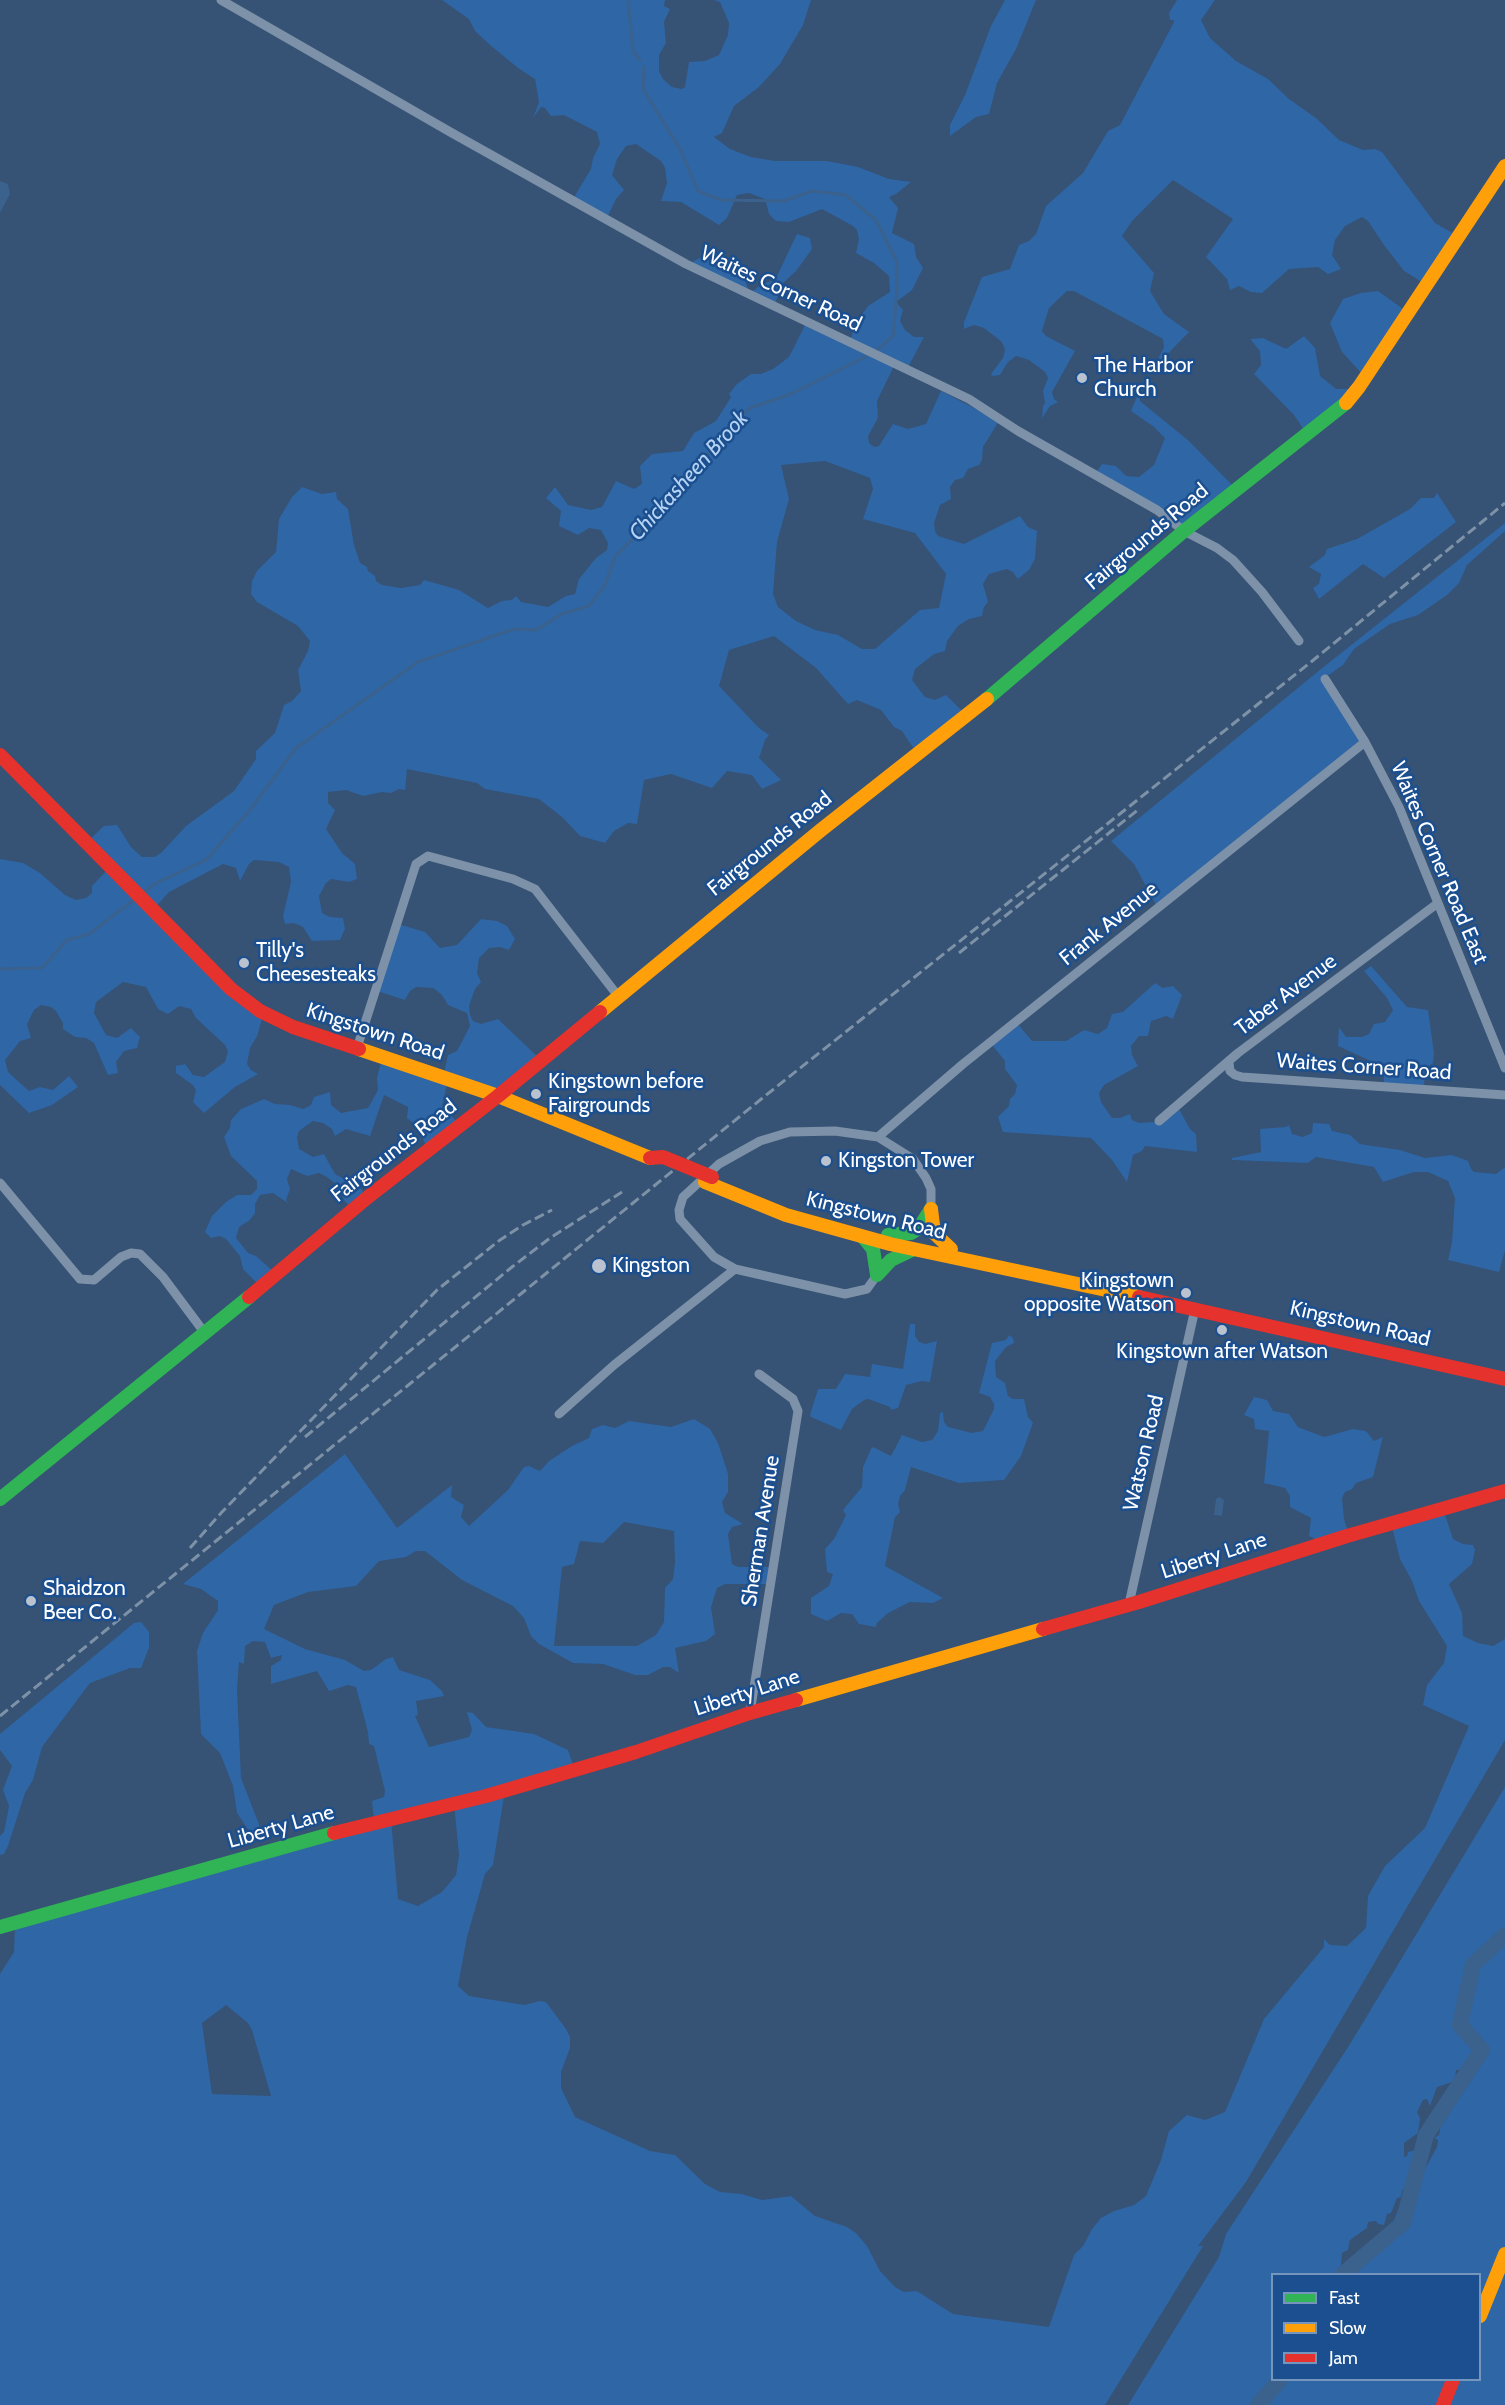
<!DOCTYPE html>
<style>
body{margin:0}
#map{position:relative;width:1505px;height:2405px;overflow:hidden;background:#365274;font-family:Cabin,sans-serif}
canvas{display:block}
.legend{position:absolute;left:1271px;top:2273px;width:210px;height:108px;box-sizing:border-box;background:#1b4f8f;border:2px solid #7695bc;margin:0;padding:8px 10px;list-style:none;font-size:18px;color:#fff}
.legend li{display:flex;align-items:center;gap:12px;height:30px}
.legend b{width:30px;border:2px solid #7695bc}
</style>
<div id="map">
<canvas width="1505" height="2405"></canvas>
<ul class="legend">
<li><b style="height:8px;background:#30b455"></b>Fast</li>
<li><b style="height:8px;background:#ff9f0a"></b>Slow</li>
<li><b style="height:8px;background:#e5322d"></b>Jam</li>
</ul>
</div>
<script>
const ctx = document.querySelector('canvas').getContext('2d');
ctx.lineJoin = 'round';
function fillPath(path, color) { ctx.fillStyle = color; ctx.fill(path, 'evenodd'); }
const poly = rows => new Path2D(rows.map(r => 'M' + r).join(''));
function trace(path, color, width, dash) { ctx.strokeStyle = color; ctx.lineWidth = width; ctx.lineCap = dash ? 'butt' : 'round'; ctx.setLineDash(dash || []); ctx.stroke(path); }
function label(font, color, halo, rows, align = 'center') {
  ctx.font = font + ' Cabin,sans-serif'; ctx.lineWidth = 5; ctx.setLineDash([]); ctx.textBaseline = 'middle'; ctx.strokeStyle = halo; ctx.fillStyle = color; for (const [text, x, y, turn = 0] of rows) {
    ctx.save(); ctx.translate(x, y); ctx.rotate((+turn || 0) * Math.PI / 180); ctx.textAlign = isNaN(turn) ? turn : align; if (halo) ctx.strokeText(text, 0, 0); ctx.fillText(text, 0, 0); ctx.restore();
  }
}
fillPath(poly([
 [442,0,665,0,664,6,670,9,664,22,666,43,659,55,659,71,663,79,672,87,682,89,685,87,689,62,705,61,719,55,728,35,729,23,720,2,714,0,811,0,803,25,780,64,759,87,734,106,722,133,714,137,730,149,751,157,775,161,827,161,858,167,889,179,911,182,896,194,889,197,898,208,892,233,914,244,916,257,923,268,912,290,896,302,903,310,900,321,905,330,914,337,924,337,906,371,895,367,893,368,877,401,878,418,868,436,869,443,874,447,879,446,893,424,908,429,926,424,941,391,999,421,983,447,982,460,979,465,968,469,963,478,955,480,950,487,951,499,940,505,934,523,935,531,938,536,964,544,1020,516,1028,527,1037,531,1035,559,1029,570,1018,579,1013,572,1007,569,989,574,983,584,988,602,984,607,982,616,969,619,958,626,947,641,945,651,934,654,915,669,912,680,925,697,935,700,946,695,965,714,916,752,902,731,894,727,881,710,857,700,848,704,816,668,774,636,729,650,719,686,759,728,769,735,765,740,759,758,781,780,762,789,752,775,727,771,712,788,671,774,644,780,637,824,628,823,614,831,605,843,580,836,562,817,539,799,485,789,477,783,407,769,405,790,399,789,391,793,382,792,363,796,346,790,328,792,328,803,335,810,326,829,342,853,355,864,357,879,349,882,331,879,326,883,319,896,322,913,330,917,343,918,345,929,340,940,312,941,303,927,294,923,285,924,283,916,291,882,289,867,279,862,254,860,249,864,240,881,236,868,223,864,169,892,152,911,262,1019,257,1036,250,1048,247,1064,251,1070,258,1074,235,1087,204,1113,193,1102,196,1090,193,1085,176,1073,176,1066,185,1064,193,1075,204,1077,225,1062,228,1051,225,1045,196,1018,191,1009,179,1006,168,1014,158,1009,146,987,123,982,96,1002,94,1013,106,1035,117,1038,131,1028,140,1037,137,1048,124,1051,116,1062,118,1073,108,1075,94,1043,86,1038,75,1037,63,1029,63,1023,56,1011,51,1007,41,1005,34,1010,27,1024,31,1038,20,1041,5,1060,8,1072,29,1091,40,1087,53,1090,69,1076,78,1087,52,1105,29,1113,0,1085,0,859,23,863,40,873,65,895,76,900,86,898,92,893,92,886,108,869,86,843,104,826,117,825,131,847,142,857,155,857,162,852,186,826,234,791,256,759,256,751,275,733,284,705,292,701,301,691,298,670,308,651,310,641,298,626,257,602,251,594,252,581,257,571,276,552,279,519,292,497,302,487,322,494,336,492,337,499,348,509,354,545,360,563,367,567,368,571,375,576,376,581,382,585,401,588,420,585,424,580,459,590,488,608,502,601,512,600,516,596,521,602,548,607,566,596,575,594,579,579,596,558,607,550,608,543,601,530,589,528,578,535,559,526,561,511,546,498,555,487,568,505,591,510,602,507,616,481,634,489,642,484,640,466,652,454,683,451,694,433,716,421,731,397,729,394,737,384,751,374,761,374,773,369,789,357,806,323,850,340,856,323,868,306,890,292,889,276,874,263,856,253,859,239,857,230,853,226,822,209,789,222,776,221,769,214,765,199,749,193,737,195,727,218,719,225,681,202,661,201,667,183,665,168,661,161,636,144,626,146,617,159,612,175,624,190,616,199,607,218,573,199,591,169,593,158,600,144,597,132,564,115,551,116,545,108,541,107,533,118,539,102,535,79,518,68,490,45,475,31,469,19],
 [825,461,870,478,873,489,863,519,915,533,946,574,939,608,920,610,875,649,862,649,838,635,815,630,796,621,778,607,773,594,777,542,789,499,781,465],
 [1005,0,1036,0,1016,49,997,83,989,114,976,117,950,136,950,125,965,95,991,26],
 [1177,0,1215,0,1201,20,1210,38,1236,61,1268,79,1289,99,1316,118,1339,140,1363,150,1375,149,1382,152,1435,223,1456,235,1422,282,1404,271,1384,245,1368,221,1362,217,1345,226,1335,240,1332,255,1341,269,1328,274,1318,267,1289,269,1262,293,1251,292,1239,286,1230,290,1227,279,1206,257,1233,219,1173,180,1132,221,1122,236,1154,273,1150,291,1164,314,1189,332,1153,369,1164,347,1163,339,1074,291,1067,291,1049,308,1042,331,1046,336,1075,351,1052,392,1054,399,1058,402,1050,406,1042,418,1043,406,1045,403,1043,391,1048,378,1045,372,1029,360,1016,356,1008,362,1000,375,992,376,991,374,1003,358,1005,350,1002,342,984,328,974,325,964,329,964,322,982,277,1010,269,1019,245,1029,241,1036,234,1046,206,1083,173,1108,131,1120,125,1174,22,1174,20,1170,20,1169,13],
 [797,234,810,238,812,249,796,271,783,283,774,306,689,264,701,257,737,266,743,275,750,294,761,284,775,280],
 [1378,291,1406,311,1405,313,1358,386,1354,392,1338,410,1306,433,1294,415,1254,374,1261,365,1260,351,1250,339,1263,338,1286,349,1304,336,1315,348,1320,376,1336,389,1355,389,1364,376,1342,352,1330,323,1343,299,1361,293],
 [1139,392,1140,401,1189,441,1236,489,1185,530,1096,473,1102,464,1116,466,1126,476,1139,477,1154,465,1165,438,1154,427,1131,411],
 [1437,493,1456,522,1384,578,1363,564,1319,599,1313,588,1319,584,1321,574,1309,567,1325,555,1327,549,1357,539,1410,509,1421,498,1434,498],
 [1505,523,1505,531,1467,565,1459,583,1447,595,1418,615,1390,624,1354,649,1343,665,1323,679,1363,738,1157,907,1134,864,1111,841,1321,669],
 [481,919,497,921,507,926,515,939,509,950,500,947,489,948,479,958,477,973,481,982,475,989,469,1006,470,1015,473,1021,481,1024,498,1019,540,1059,501,1093,448,1080,442,1106,459,1124,426,1146,418,1127,407,1118,408,1107,384,1095,370,1136,346,1129,335,1136,332,1129,323,1123,313,1121,299,1131,297,1137,299,1149,313,1157,324,1154,335,1174,342,1178,352,1177,365,1194,352,1209,344,1200,337,1185,327,1177,319,1173,307,1176,291,1169,287,1179,290,1189,286,1200,288,1203,273,1193,260,1195,255,1204,255,1213,250,1220,239,1227,236,1238,248,1253,256,1256,275,1273,260,1286,243,1269,240,1256,226,1239,220,1236,211,1238,205,1232,212,1216,226,1202,237,1195,251,1195,257,1189,257,1181,231,1156,224,1137,230,1128,231,1120,241,1109,264,1099,275,1104,290,1105,303,1109,311,1105,314,1097,330,1092,331,1105,341,1113,368,1108,378,1090,377,1078,381,1062,443,1077,448,1055,457,1051,470,1026,467,1013,448,1005,442,995,433,988,416,987,410,991,405,1000,377,991,398,924,425,932,440,948,457,945],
 [1371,966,1407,1007,1428,1010,1434,1053,1433,1063,1425,1069,1424,1087,1384,1086,1384,1067,1338,1046,1339,1027,1346,1037,1362,1037,1369,1034,1374,1024,1385,1022,1393,1010,1387,998,1364,971],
 [1155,983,1163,988,1173,986,1182,995,1173,1019,1166,1016,1151,1021,1148,1036,1139,1036,1131,1046,1132,1055,1138,1066,1104,1085,1099,1093,1101,1102,1112,1118,1120,1118,1130,1114,1132,1120,1139,1123,1155,1122,1179,1109,1190,1129,1196,1134,1197,1152,1145,1146,1142,1151,1133,1155,1127,1182,1112,1160,1091,1138,1003,1132,998,1117,1009,1106,1010,1099,1015,1094,1017,1085,1005,1069,1005,1061,992,1045,1017,1023,1032,1041,1066,1041,1084,1030,1098,1034,1107,1028,1112,1014,1123,1012],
 [1313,1123,1329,1124,1332,1131,1350,1135,1360,1144,1400,1150,1425,1158,1452,1155,1468,1161,1471,1169,1474,1172,1496,1174,1505,1167,1505,1250,1499,1272,1448,1260,1452,1243,1455,1198,1448,1181,1428,1172,1414,1172,1383,1182,1374,1167,1316,1157,1308,1163,1232,1160,1232,1158,1261,1152,1260,1129,1286,1127,1289,1125,1292,1134,1303,1137,1312,1133],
 [910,1324,915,1324,915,1336,919,1342,925,1344,937,1341,930,1382,922,1381,906,1385,898,1408,891,1410,890,1407,868,1399,864,1400,852,1409,841,1430,811,1417,810,1415,818,1389,836,1389,845,1374,870,1377,872,1364,903,1369],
 [1009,1335,1013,1338,1014,1343,1006,1347,995,1361,996,1377,1005,1383,1008,1396,1013,1399,1024,1399,1028,1417,1033,1423,1021,1456,1004,1480,959,1483,911,1467,905,1490,900,1496,898,1504,900,1512,895,1517,885,1566,943,1598,933,1603,910,1602,888,1613,877,1623,876,1627,859,1624,852,1614,841,1613,827,1621,811,1614,811,1598,829,1586,833,1574,827,1572,825,1549,834,1539,846,1515,843,1510,862,1487,863,1467,871,1449,873,1447,891,1456,902,1435,922,1442,932,1440,938,1431,940,1413,943,1412,944,1422,948,1427,972,1433,983,1431,994,1409,994,1404,990,1397,979,1393,992,1343,1006,1340],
 [1254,1397,1267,1400,1273,1411,1289,1414,1298,1427,1324,1437,1353,1429,1366,1431,1374,1441,1383,1437,1373,1477,1356,1483,1352,1489,1345,1492,1342,1498,1344,1519,1350,1538,1326,1544,1309,1536,1311,1518,1290,1507,1290,1496,1285,1488,1264,1483,1269,1431,1255,1429,1254,1419,1244,1415],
 [694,1419,710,1429,718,1443,728,1474,728,1492,722,1502,725,1513,743,1524,732,1527,728,1534,732,1564,738,1567,772,1567,769,1584,725,1584,717,1588,711,1607,715,1634,706,1641,675,1648,679,1673,670,1667,663,1667,648,1675,635,1675,603,1664,573,1663,539,1644,531,1636,524,1618,513,1606,462,1580,425,1551,416,1551,406,1557,379,1561,356,1586,308,1592,274,1605,264,1629,305,1649,345,1660,364,1671,371,1670,386,1659,393,1657,399,1670,430,1680,442,1691,444,1696,416,1701,418,1715,415,1716,429,1747,469,1737,472,1730,467,1712,473,1713,486,1727,534,1734,568,1750,574,1768,505,1790,493,1865,485,1874,467,1937,458,1986,469,1996,524,2005,540,2001,546,2002,566,2029,570,2037,570,2048,561,2072,561,2088,575,2117,650,2151,675,2155,705,2184,720,2192,742,2194,762,2200,791,2196,815,2216,847,2227,856,2233,867,2246,880,2271,895,2287,904,2292,917,2291,953,2314,1049,2327,1074,2255,1083,2246,1092,2229,1101,2218,1114,2211,1134,2205,1146,2196,1161,2160,1169,2131,1187,2115,1205,2120,1225,2112,1264,2019,1324,1947,1324,1939,1330,1945,1347,1946,1366,1928,1368,1896,1385,1866,1425,1828,1469,1726,1423,1705,1427,1685,1444,1663,1447,1646,1419,1601,1412,1581,1400,1559,1392,1527,1444,1512,1453,1539,1463,1544,1473,1545,1475,1550,1472,1564,1449,1584,1462,1613,1463,1636,1478,1643,1493,1646,1505,1639,1505,1740,1246,2182,1198,2246,1203,2246,1105,2405,0,2405,0,1974,14,1952,15,1927,374,1821,372,1801,384,1797,385,1791,374,1746,369,1744,368,1732,356,1687,348,1685,329,1691,317,1671,271,1684,271,1666,281,1660,282,1655,271,1658,265,1642,253,1641,245,1646,244,1664,239,1662,237,1689,241,1778,262,1832,253,1837,237,1813,233,1786,220,1753,201,1734,197,1651,203,1633,218,1610,218,1601,201,1589,183,1584,345,1454,397,1528,452,1485,451,1497,464,1505,461,1517,469,1526,508,1490,524,1467,529,1466,540,1471,549,1461,572,1446,589,1438,592,1429,603,1425,615,1428,629,1421,671,1427],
 [624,1522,674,1531,675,1563,673,1579,665,1588,664,1622,656,1635,637,1646,554,1646,562,1567,574,1564,580,1541,603,1543],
 [454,1803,459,1855,456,1875,442,1892,418,1906,398,1899,391,1819],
 [226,2005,248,2023,252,2030,271,2096,212,2094,202,2023],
 [141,1622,149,1632,149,1648,141,1668,130,1668,90,1683,42,1747,33,1780,25,1793,8,1846,4,1854,0,1855,0,1836,4,1832,9,1806,3,1790,12,1766,0,1750,0,1734,134,1623],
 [1505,1787,1505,2405,1128,2405,1219,2257,1226,2234,1350,2044],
 [1471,2063,1477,2065,1475,2074,1465,2090,1461,2092,1459,2099,1455,2101,1442,2119,1439,2135,1434,2138,1438,2140,1437,2147,1415,2187,1398,2210,1391,2228,1374,2243,1348,2274,1480,2274,1480,2380,1272,2380,1272,2274,1337,2274,1338,2268,1341,2267,1342,2253,1348,2250,1350,2240,1367,2228,1368,2222,1376,2221,1378,2224,1384,2225,1387,2214,1391,2213,1397,2198,1401,2197,1402,2191,1406,2187,1411,2169,1414,2168,1416,2150,1408,2152,1407,2156,1404,2157,1404,2143,1418,2133,1420,2118,1417,2112,1423,2100,1427,2099,1430,2106,1437,2087,1455,2081,1456,2070,1468,2069]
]), '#2f66a5');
fillPath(poly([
 [0,181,8,184,10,194,0,213],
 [1219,1497,1224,1500,1222,1516,1214,1515,1216,1499]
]), '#3b618d');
trace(poly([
 [628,0,633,51,640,60],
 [143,893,156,883,206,860,250,810,296,748,418,662,514,629,536,630,562,614,589,606,605,585,615,557,692,478,722,433,750,408,791,394,863,358,881,347,893,336,897,291,897,262,876,220,846,195,812,191,784,201,721,200,698,191,680,149,643,89,644,67],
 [0,969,42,968,67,940,89,934,135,899]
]), '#3b618d', 3);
trace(poly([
 [1343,2274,1403,2223,1426,2135,1482,2050,1460,2025,1473,1965,1505,1935],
 [1258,2405,1280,2380]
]), '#3b618d', 16);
trace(poly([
 [221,0,452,133,686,264,969,399,1018,431,1157,510,1184,531,1217,548,1233,560,1262,592,1299,641],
 [1325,679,1365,742,1399,807,1505,1068],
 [357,1048,416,864,428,856,513,879,535,889,618,996],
 [1229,1063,1230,1071,1235,1075,1242,1077,1505,1095],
 [1159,1121,1238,1053,1438,903],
 [878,1137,963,1064,1365,742],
 [0,1183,80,1279,94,1280,121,1257,131,1253,140,1254,163,1277,204,1332],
 [877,1275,867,1289,845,1294,735,1269,714,1257,680,1219,679,1210,683,1197,719,1164,760,1141,790,1132,835,1131,878,1137,913,1159,926,1178,931,1189,931,1209],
 [559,1414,614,1365,735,1269],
 [1129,1604,1195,1309],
 [750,1713,798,1411,793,1399,759,1374]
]), '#7d92a8', 9);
trace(poly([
 [987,699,1184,531,1346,403],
 [888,1235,911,1233,919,1228,931,1209],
 [864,1238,873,1249,877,1275],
 [877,1275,891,1260,912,1250],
 [0,1499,249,1297],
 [0,1927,334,1833]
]), '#30b455', 14);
trace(poly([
 [1346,403,1359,387,1505,166],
 [600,1012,821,830,987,699],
 [359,1049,498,1096,650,1158],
 [705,1182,786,1215,890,1244,1139,1297],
 [931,1209,934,1233,951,1249],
 [796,1700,1043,1629],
 [1480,2316,1505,2254]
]), '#ff9f0a', 14);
trace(poly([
 [0,755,231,989,260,1011,293,1027,359,1049],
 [249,1297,368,1197,498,1096,600,1012],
 [1139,1297,1505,1379],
 [1043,1629,1139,1602,1347,1536,1505,1491],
 [334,1833,486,1796,636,1752,750,1713,796,1700],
 [1443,2405,1453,2380]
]), '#e5322d', 14);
trace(poly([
 [959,953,1139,809],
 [305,1437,512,1267,550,1238,622,1192],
 [190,1548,222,1512,437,1290,500,1240,523,1225,552,1210],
 [0,1716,765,1096,1311,662,1505,503]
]), '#7e92a7', 3, [10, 4.5]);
trace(poly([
 [650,1158,663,1157,712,1177]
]), '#e5322d', 14);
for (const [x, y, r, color] of [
 [1082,378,6,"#b9c2ce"],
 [244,963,6,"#b9c2ce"],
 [536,1094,6,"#b9c2ce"],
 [826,1161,6,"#b9c2ce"],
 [599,1266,8,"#b9c2ce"],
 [1186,1293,6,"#b9c2ce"],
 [1222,1330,6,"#b9c2ce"],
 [31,1601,6,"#b9c2ce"]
]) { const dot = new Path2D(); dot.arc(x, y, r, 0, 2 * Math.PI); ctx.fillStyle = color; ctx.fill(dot); trace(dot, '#1b4f8f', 2); }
label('21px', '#fff', '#1b4f8f', [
 ["Waites Corner Road",781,289,25],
 ["Fairgrounds Road",1147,537,-40],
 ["Fairgrounds Road",770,844,-39],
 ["Waites Corner Road East",1439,863,67],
 ["Frank Avenue",1109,924,-39],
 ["Taber Avenue",1286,995,-37],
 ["Kingstown Road",375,1032,18],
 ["Waites Corner Road",1364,1067,4],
 ["Fairgrounds Road",394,1151,-38],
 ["Kingstown Road",876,1216,14],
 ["Kingstown Road",1360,1324,13],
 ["Watson Road",1144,1453,-77],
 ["Sherman Avenue",761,1531,-81],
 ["Liberty Lane",1214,1556,-18],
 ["Liberty Lane",747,1693,-18],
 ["Liberty Lane",281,1827,-16]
]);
label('21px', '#fff', '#1b4f8f', [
 ["The Harbor",1094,366],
 ["Church",1094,390],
 ["Tilly's",256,951],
 ["Cheesesteaks",256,975],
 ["Kingstown before",548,1082],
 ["Fairgrounds",548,1106],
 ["Kingston Tower",838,1161],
 ["Kingston",612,1266],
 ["Kingstown",1174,1281,"right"],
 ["opposite Watson",1174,1305,"right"],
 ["Kingstown after Watson",1222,1352,"center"],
 ["Shaidzon",43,1589],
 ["Beer Co.",43,1613]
], 'left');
label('italic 22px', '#b5d3f5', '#1b4f8f', [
 ["Chickasheen Brook",689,476,-48]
]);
</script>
